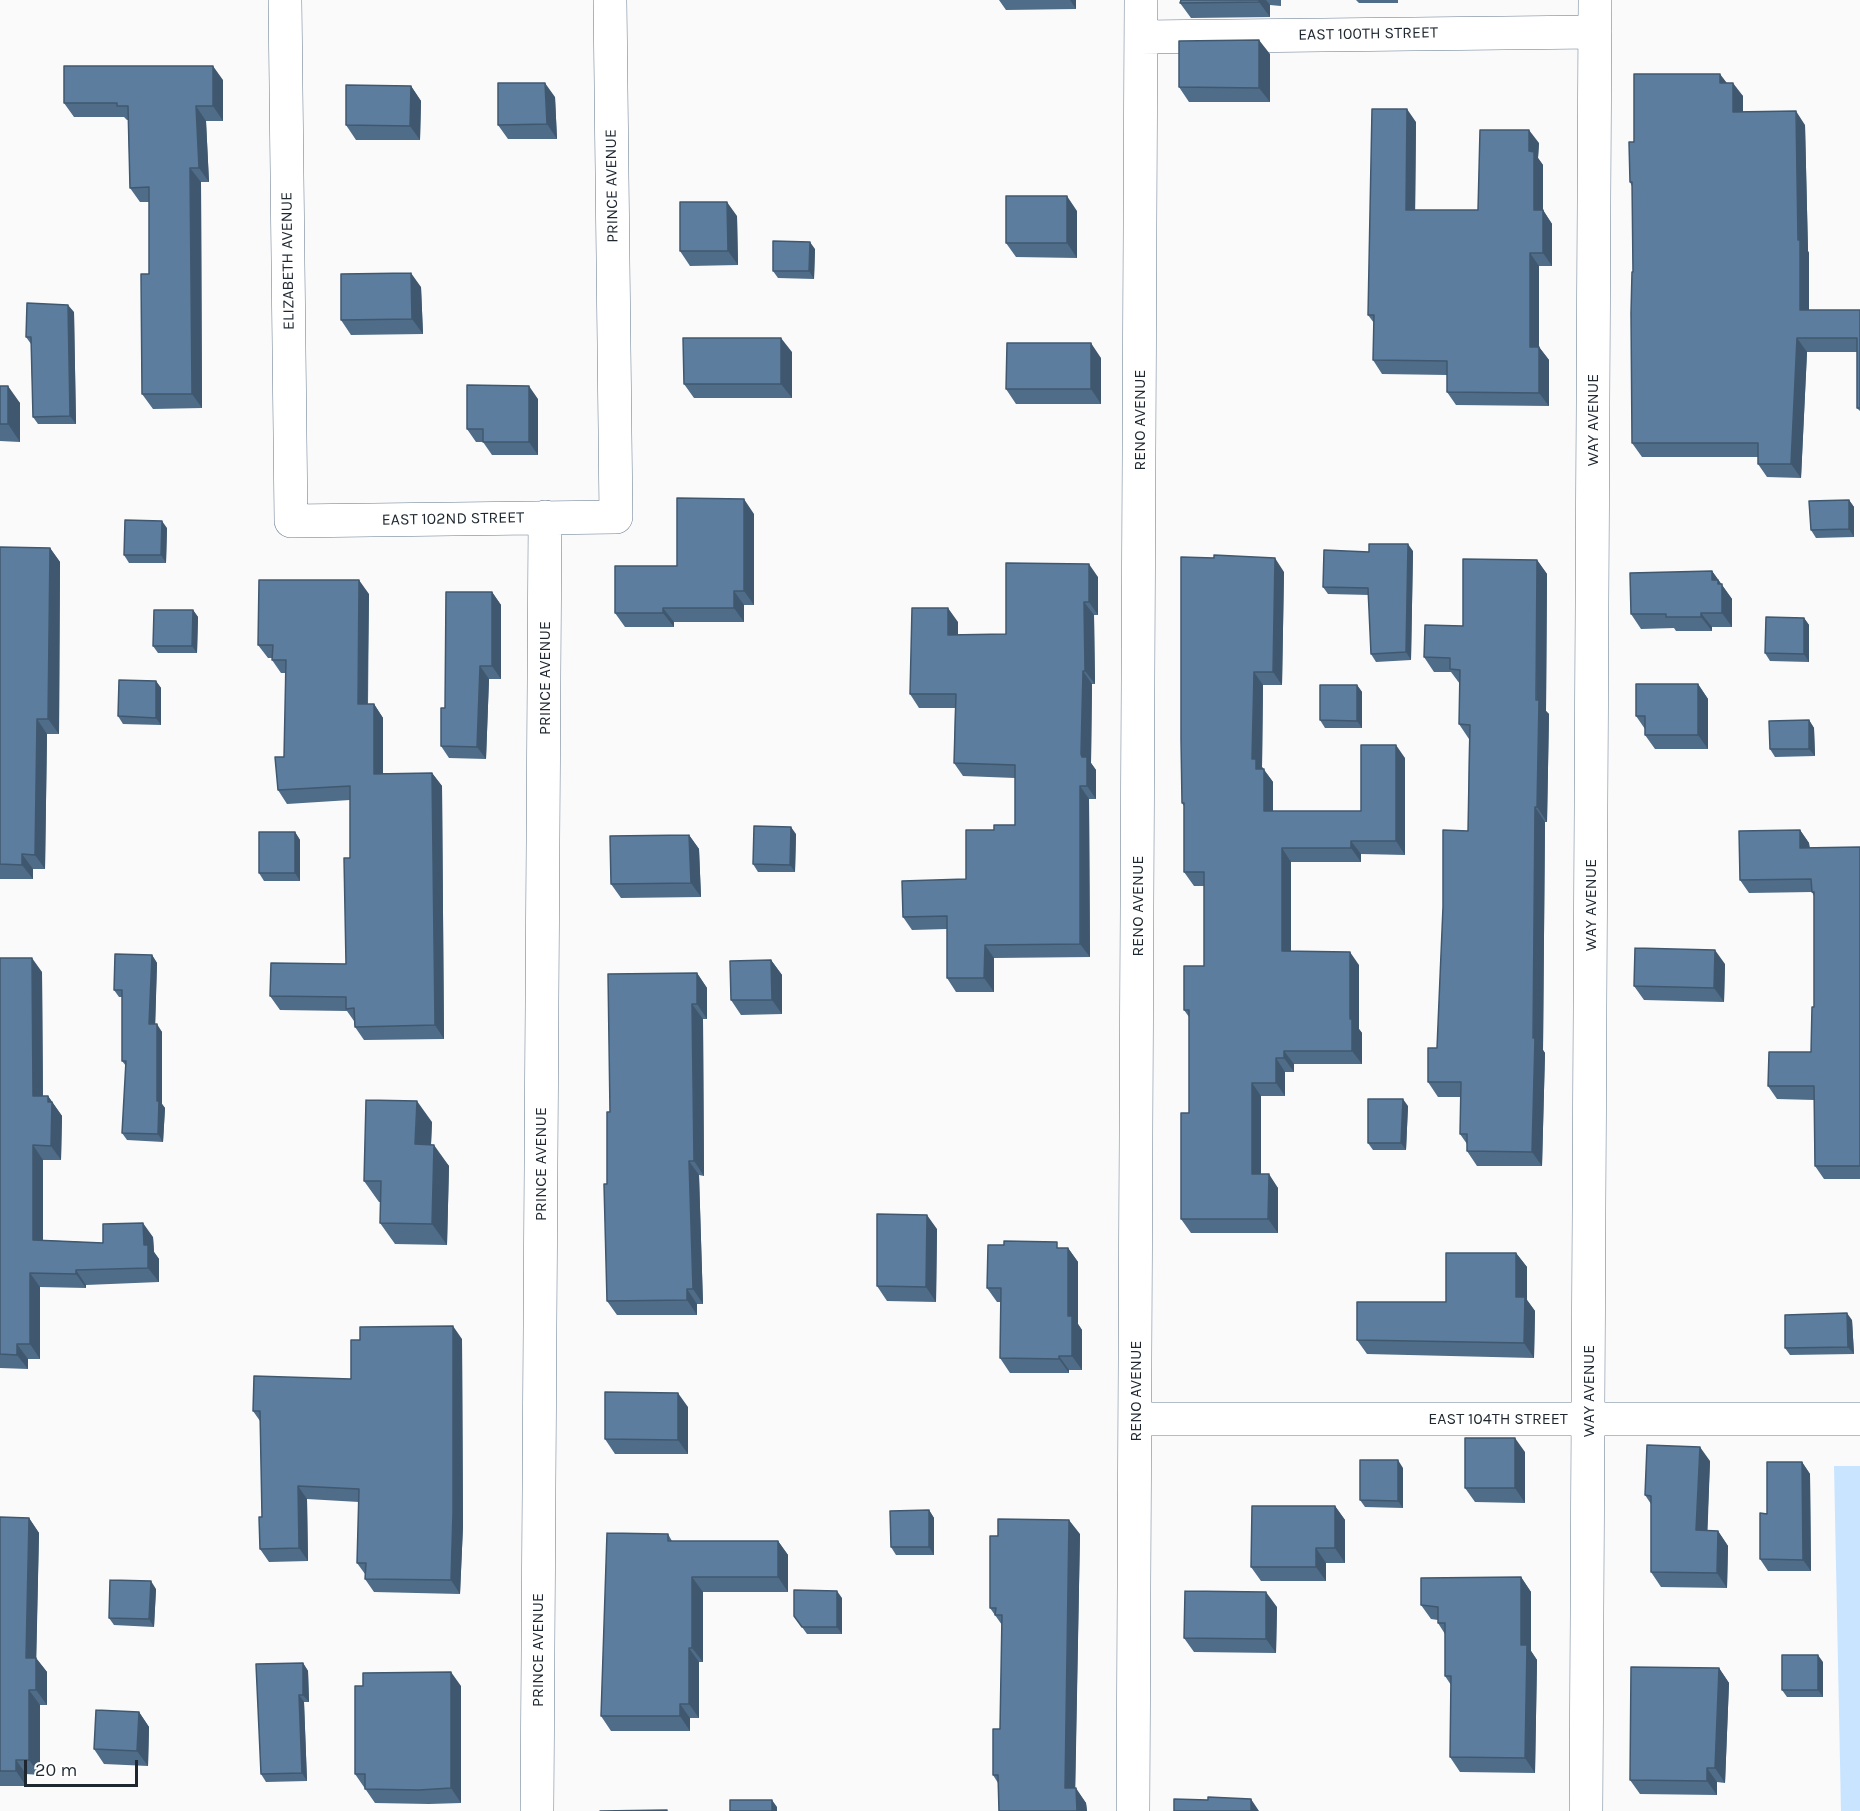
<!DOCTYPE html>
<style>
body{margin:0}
#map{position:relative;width:1860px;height:1811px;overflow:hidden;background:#fafafa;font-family:Karla,sans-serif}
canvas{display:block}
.scale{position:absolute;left:24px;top:1760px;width:114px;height:27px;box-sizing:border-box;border:3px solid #1e2730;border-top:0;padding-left:8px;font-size:18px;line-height:21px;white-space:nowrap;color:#1e2730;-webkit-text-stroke:4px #fff;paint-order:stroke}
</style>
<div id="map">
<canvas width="1860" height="1811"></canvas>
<div class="scale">20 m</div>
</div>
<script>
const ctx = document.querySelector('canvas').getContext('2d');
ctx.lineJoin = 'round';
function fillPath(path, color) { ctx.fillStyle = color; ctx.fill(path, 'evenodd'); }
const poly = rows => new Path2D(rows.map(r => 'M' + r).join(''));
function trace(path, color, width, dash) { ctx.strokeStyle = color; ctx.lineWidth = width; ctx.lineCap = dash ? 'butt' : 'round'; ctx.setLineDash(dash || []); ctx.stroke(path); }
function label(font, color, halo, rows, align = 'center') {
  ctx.font = font + ' Karla,sans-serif'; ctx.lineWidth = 6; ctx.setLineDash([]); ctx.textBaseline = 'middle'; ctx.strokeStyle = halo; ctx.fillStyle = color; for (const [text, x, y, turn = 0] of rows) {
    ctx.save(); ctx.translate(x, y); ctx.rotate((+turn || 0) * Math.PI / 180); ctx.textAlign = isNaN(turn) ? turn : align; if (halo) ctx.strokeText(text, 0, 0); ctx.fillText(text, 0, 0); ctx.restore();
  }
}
fillPath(poly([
 [1834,1466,1860,1466,1860,1811,1841,1811]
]), '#c9e4ff');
const minor = poly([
 [285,0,291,521,616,517,610,0],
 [1141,37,1595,32],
 [1136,1419,1860,1419],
 [537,1811,545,517],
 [1133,1811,1141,0],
 [1586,1811,1595,0]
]);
trace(minor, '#65798e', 34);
trace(minor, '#fff', 33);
fillPath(poly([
 [999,0,1076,0,1076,9,1006,10],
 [1181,0,1281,0,1281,6,1270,5,1270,17,1191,18,1180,3],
 [1356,0,1398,0,1398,3,1359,3],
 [1270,54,1270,102,1189,102,1179,87],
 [223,80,223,121,206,121,209,182,201,182,202,408,153,409,142,394,149,274,149,202,140,202,130,188,128,120,127,120,124,117,74,117,64,103],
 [1727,83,1743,96,1743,112,1805,125,1808,251,1809,253,1809,310,1860,310,1860,411,1857,408,1857,352,1807,352,1801,478,1767,477,1758,464,1758,457,1642,457,1632,443,1633,272,1632,186,1630,182,1634,142],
 [411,86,421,101,420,140,356,140,346,125],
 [555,97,557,139,508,139,498,125],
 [1416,122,1415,210,1478,210,1539,143,1538,158,1543,165,1543,210,1552,224,1552,266,1539,266,1539,347,1549,360,1549,406,1456,405,1447,392,1447,375,1382,374,1373,360,1374,323,1368,315],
 [1077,211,1077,258,1016,257,1006,243],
 [737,216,738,265,690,266,680,251],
 [815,249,814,279,778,278,773,271],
 [421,287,423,334,351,335,341,320],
 [74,312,76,424,38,424,33,417,31,344,26,337],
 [792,352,792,398,694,398,684,384],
 [1101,358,1101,404,1016,404,1006,389],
 [0,386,20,403,20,442,0,441],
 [538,399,538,455,492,455,483,442,476,442,467,429],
 [1849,500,1854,507,1854,537,1816,538,1811,530],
 [754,514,754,605,744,605,744,622,674,622,674,627,625,627,615,613,677,566],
 [167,528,166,563,129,563,124,555],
 [0,547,50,548,60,562,59,734,47,734,45,869,33,869,33,879,0,879],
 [1413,551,1411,660,1376,662,1371,654,1369,595,1328,594,1323,587,1369,552],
 [1537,560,1547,574,1546,711,1549,714,1547,822,1545,822,1543,1050,1545,1053,1542,1166,1477,1166,1467,1151,1467,1144,1460,1134,1460,1097,1438,1097,1428,1082,1437,1048,1468,831,1469,739,1459,724,1460,684,1451,672,1434,672,1424,657,1463,626],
 [1712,571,1732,599,1732,627,1712,627,1712,631,1676,631,1674,628,1641,629,1631,614],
 [1284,572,1282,685,1263,685,1262,767,1273,782,1273,811,1361,811,1405,758,1405,855,1361,854,1361,862,1291,862,1291,951,1359,965,1359,1029,1362,1033,1362,1064,1294,1064,1294,1072,1285,1072,1285,1096,1261,1096,1261,1174,1278,1188,1278,1233,1191,1233,1181,1219,1189,1113,1189,1017,1184,1010,1204,966,1204,886,1194,886,1184,872,1184,806,1182,803],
 [1098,577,1098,615,1094,615,1095,684,1092,684,1091,763,1096,770,1096,799,1089,799,1090,957,994,958,994,992,956,992,947,978,947,929,912,930,903,917,966,879,994,830,1015,825,1015,778,963,776,954,763,955,708,919,708,910,694,958,622,958,635,1006,634],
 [492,592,501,605,501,679,489,679,486,759,449,758,441,746,445,708],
 [369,594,368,704,374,704,383,718,383,773,432,773,442,786,444,1039,364,1040,355,1027,354,1021,347,1011,280,1010,270,996,346,964,350,858,350,800,287,804,278,790,284,757,286,673,281,673,272,660,272,658,268,658,258,645],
 [193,610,198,617,197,653,158,653,153,646],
 [1804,618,1809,625,1809,662,1770,661,1765,653],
 [156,681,161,688,161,725,123,724,118,716],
 [1698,684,1708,699,1708,749,1655,749,1645,735,1645,729,1636,716],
 [1357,685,1362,692,1362,728,1325,728,1320,720],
 [1809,720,1814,728,1815,756,1775,757,1770,749],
 [1800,830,1809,843,1810,848,1860,847,1860,1179,1824,1179,1815,1166,1814,1100,1777,1099,1768,1086,1811,1052,1814,1007,1814,896,1812,892,1749,893,1740,880],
 [295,832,300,840,300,881,264,881,259,873],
 [796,834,795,872,758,872,753,864],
 [689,835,699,849,701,897,621,898,611,884],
 [152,955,157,963,155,1024,162,1032,162,1104,165,1108,163,1142,127,1140,122,1133,126,1066,122,1061,122,997,119,997,114,990],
 [0,958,42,972,43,1096,48,1096,62,1116,61,1160,43,1160,43,1240,103,1243,153,1237,154,1252,159,1259,159,1282,86,1285,86,1288,40,1287,40,1359,28,1359,28,1369,0,1368],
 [771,960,782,975,782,1014,741,1015,731,1000],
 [1725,964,1724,1002,1644,1000,1634,986],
 [697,973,707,988,707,1019,703,1019,704,1176,699,1175,703,1304,697,1304,697,1315,617,1315,607,1301,607,1184,610,1112],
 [1408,1106,1406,1150,1373,1150,1368,1143],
 [432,1122,431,1145,449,1166,447,1245,395,1244,380,1223,380,1202,379,1202,364,1181],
 [937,1229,936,1302,887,1301,877,1286],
 [1061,1248,1068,1248,1078,1262,1078,1324,1082,1330,1082,1370,1069,1370,1069,1373,1010,1373,1000,1358,1001,1302,997,1302,987,1288],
 [1516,1253,1527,1267,1527,1300,1535,1311,1534,1358,1367,1354,1357,1340,1446,1302],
 [1852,1320,1854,1354,1790,1355,1785,1348],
 [462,1339,463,1526,460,1594,374,1592,365,1579,365,1574,357,1563,359,1502,307,1499,308,1561,269,1562,260,1549,262,1517,260,1421,253,1411,351,1379],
 [688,1407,688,1454,615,1454,605,1439],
 [1525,1452,1525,1503,1475,1502,1465,1488],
 [1710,1461,1707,1531,1718,1531,1728,1546,1727,1588,1661,1587,1651,1572,1651,1504,1645,1495],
 [1802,1462,1810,1474,1811,1571,1768,1571,1760,1559,1767,1514],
 [1403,1468,1403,1508,1365,1507,1360,1500],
 [1335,1506,1345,1520,1345,1563,1326,1563,1326,1581,1261,1581,1251,1567],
 [929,1510,934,1518,934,1555,896,1555,891,1547],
 [0,1517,29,1518,39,1533,36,1658,47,1672,47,1705,40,1705,40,1775,26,1774,26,1786,0,1786],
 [668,1534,672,1541,778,1541,788,1555,788,1592,703,1592,703,1662,699,1662,699,1718,690,1718,690,1731,611,1731,601,1716],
 [1080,1534,1075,1788,1086,1803,1087,1811,999,1811,998,1783,993,1775,1000,1729,1002,1625,990,1608,998,1536],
 [1521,1577,1531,1592,1531,1651,1537,1660,1535,1773,1460,1772,1450,1757,1451,1685,1445,1676,1445,1634,1438,1623,1438,1620,1431,1619,1421,1605],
 [156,1589,154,1627,114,1625,109,1618],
 [842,1598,842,1634,807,1634,794,1616],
 [1277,1607,1276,1653,1194,1652,1184,1638],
 [1823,1662,1823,1697,1787,1697,1782,1690],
 [303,1663,308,1671,309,1702,304,1702,307,1781,266,1782,261,1774],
 [1719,1668,1729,1683,1725,1783,1717,1782,1717,1795,1640,1794,1630,1780],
 [461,1686,461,1803,429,1804,375,1803,355,1774],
 [139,1712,149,1727,148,1766,104,1764,94,1749]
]), '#4f6c88');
fillPath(poly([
 [1070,0,1076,0,1076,9],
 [1259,0,1266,0,1270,5,1270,17,1259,2],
 [1259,40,1270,54,1270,102,1259,88],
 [213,66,223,80,223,121,213,106],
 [1720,74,1730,87,1720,83],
 [545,83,555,97,557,139,547,124],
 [1733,83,1743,96,1743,126,1733,112],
 [411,86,421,101,420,140,410,126],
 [196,106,206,121,209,182,199,168],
 [1407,109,1416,122,1415,224,1406,210],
 [1796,111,1805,125,1808,251,1809,253,1809,323,1800,310],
 [1529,130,1539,143,1538,158,1543,165,1543,224,1534,210,1529,151],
 [190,168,201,182,202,408,192,394],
 [1067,196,1077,211,1077,258,1067,243],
 [727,202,737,216,738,265,728,251],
 [1543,210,1552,224,1552,266,1543,253],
 [810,242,815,249,814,279,809,271],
 [1530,253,1539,266,1539,360,1530,347],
 [411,273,421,287,423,334,412,319],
 [68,305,74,312,76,424,70,416],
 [781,338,792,352,792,398,781,384],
 [1797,338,1807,352,1801,478,1791,464],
 [1091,343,1101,358,1101,404,1091,389],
 [1539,347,1549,360,1549,406,1539,393],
 [8,386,20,403,20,442,8,424],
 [529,386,538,399,538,455,529,442],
 [744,499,754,514,754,605,744,591],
 [1849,500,1854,507,1854,537,1849,529],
 [162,521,167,528,166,563,161,555],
 [1408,544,1413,551,1411,660,1406,652],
 [50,548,60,562,59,734,48,719],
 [1275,558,1284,572,1282,685,1273,672],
 [1537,560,1547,574,1546,711,1549,714,1547,822,1537,807],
 [1089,564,1098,577,1098,615,1089,602],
 [1712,571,1732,599,1732,627,1722,613,1712,580],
 [359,580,369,594,367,718,358,704],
 [734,591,744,605,744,622,734,608],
 [492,592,501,605,501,679,492,666],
 [1084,602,1094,615,1095,684,1085,671],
 [663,608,674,622,674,627,663,613],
 [948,608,958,622,958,648,948,635],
 [193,610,198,617,197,653,192,646],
 [1701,613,1712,627,1712,631,1701,617],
 [1804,618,1809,625,1809,662,1804,654],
 [480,666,489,679,486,759,477,747],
 [1083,671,1092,684,1091,763,1096,770,1096,799,1087,786,1081,754],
 [1254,672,1263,685,1262,767,1273,782,1273,825,1264,811,1256,769,1252,759],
 [156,681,161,688,161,725,156,718],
 [1698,684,1708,699,1708,749,1698,735],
 [1357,685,1362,692,1362,728,1357,721],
 [374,704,383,718,383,787,374,774],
 [37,719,47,734,45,869,35,855],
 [1809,720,1814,728,1815,756,1809,749],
 [1396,745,1405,758,1405,855,1396,841],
 [432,773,442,786,444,1039,435,1025],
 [1080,786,1089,799,1090,957,1080,944],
 [1535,807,1545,822,1543,1050,1545,1053,1542,1166,1532,1152],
 [791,827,796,834,795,872,790,865],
 [1800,830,1809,843,1810,861,1800,848],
 [295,832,300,840,300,881,295,873],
 [689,835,699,849,701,897,691,883],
 [1351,841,1361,854,1361,862,1351,848],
 [1282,848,1291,862,1291,964,1282,951],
 [22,854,33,869,33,879,22,865],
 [985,945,994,958,994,992,984,978],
 [1715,950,1725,964,1724,1002,1714,988],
 [1350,952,1359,965,1359,1029,1362,1033,1362,1064,1352,1051,1350,1019],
 [152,955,157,963,155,1032,149,1024],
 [32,958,42,972,43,1111,33,1096],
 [771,960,782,975,782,1014,772,1000],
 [697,973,707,988,707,1019,697,1004],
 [692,1004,703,1019,704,1176,694,1161],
 [157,1024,162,1032,162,1104,165,1108,163,1142,158,1134,157,1101],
 [1284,1051,1294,1064,1294,1072,1284,1058],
 [1276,1058,1285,1072,1285,1096,1276,1083],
 [1252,1083,1261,1096,1261,1188,1252,1174],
 [48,1096,62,1116,61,1160,51,1146],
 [1403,1099,1408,1106,1406,1150,1401,1143],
 [417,1101,432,1122,430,1166,415,1144],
 [33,1145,43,1160,43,1254,33,1240],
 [434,1145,449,1166,447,1245,432,1224],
 [689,1161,699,1175,703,1304,693,1289],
 [1269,1174,1278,1188,1278,1233,1268,1219],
 [927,1215,937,1229,936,1302,926,1287],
 [143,1223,153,1237,154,1252,159,1259,159,1282,148,1268,144,1245],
 [1068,1248,1078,1262,1078,1324,1082,1330,1082,1370,1072,1356,1068,1316],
 [1516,1253,1527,1267,1527,1300,1535,1311,1534,1358,1524,1343,1516,1297],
 [76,1270,86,1285,86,1288,76,1274],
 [30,1273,40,1287,40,1359,30,1344],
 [687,1289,697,1304,697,1315,687,1300],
 [1847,1313,1852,1320,1854,1354,1848,1347],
 [453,1326,462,1339,463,1526,460,1594,451,1580],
 [17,1344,28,1359,28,1369,17,1355],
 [1059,1356,1069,1370,1069,1373,1059,1359],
 [678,1393,688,1407,688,1454,678,1440],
 [1515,1438,1525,1452,1525,1503,1515,1488],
 [1700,1447,1710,1461,1707,1545,1696,1530],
 [1398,1460,1403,1468,1403,1508,1398,1501],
 [1802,1462,1810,1474,1811,1571,1803,1560],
 [298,1486,307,1499,308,1561,299,1548],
 [1335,1506,1345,1520,1345,1563,1335,1548],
 [929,1510,934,1518,934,1555,929,1547],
 [29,1518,39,1533,36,1672,26,1658],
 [1069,1520,1080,1534,1075,1803,1065,1788],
 [1718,1531,1728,1546,1727,1588,1717,1573],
 [778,1541,788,1555,788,1592,778,1577],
 [1316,1548,1326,1563,1326,1581,1316,1567],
 [692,1577,703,1592,703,1662,692,1648],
 [1521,1577,1531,1592,1531,1651,1537,1660,1535,1773,1525,1758,1521,1645],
 [151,1581,156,1589,154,1627,149,1619],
 [837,1591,842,1598,842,1634,837,1627],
 [1266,1592,1277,1607,1276,1653,1266,1639],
 [689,1648,699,1662,699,1718,689,1704],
 [1818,1655,1823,1662,1823,1697,1818,1690],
 [36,1658,47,1672,47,1705,36,1690],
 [303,1663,308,1671,309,1702,303,1695],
 [1719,1668,1729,1683,1725,1783,1715,1768],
 [451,1672,461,1686,461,1803,451,1788],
 [29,1690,40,1705,40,1775,29,1760],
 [299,1695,304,1702,307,1781,302,1773],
 [680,1704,690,1718,690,1731,680,1716],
 [139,1712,149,1727,148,1766,137,1751],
 [16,1760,26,1774,26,1786,16,1771],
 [1707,1768,1717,1782,1717,1795,1707,1781],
 [1076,1788,1086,1803,1087,1811,1077,1811],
 [1251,1799,1259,1811,1251,1811],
 [772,1800,777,1807,777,1811,772,1811]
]), '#40586f');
const building = poly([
 [1181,0,1259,0,1259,2,1180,3,1181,0],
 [1259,40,1259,88,1179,87,1179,41,1259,40],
 [64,66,213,66,213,106,196,106,199,168,190,168,192,394,142,394,141,274,149,274,149,187,130,188,128,106,117,106,117,103,64,103,64,66],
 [1634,74,1720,74,1720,83,1733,83,1733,112,1796,111,1798,240,1800,240,1800,310,1860,310,1860,408,1857,408,1857,338,1797,338,1791,464,1758,464,1758,443,1632,443,1631,313,1632,272,1633,272,1632,182,1630,182,1629,142,1634,142,1634,74],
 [498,83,545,83,547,124,498,125,498,83],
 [346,85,411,86,410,126,346,125,346,85],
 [1372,109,1407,109,1406,210,1478,210,1480,130,1529,130,1529,151,1534,152,1534,210,1543,210,1543,253,1530,253,1530,347,1539,347,1539,393,1447,392,1447,361,1373,360,1374,315,1368,315,1372,109],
 [1006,196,1067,196,1067,243,1006,243,1006,196],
 [680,202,727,202,728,251,680,251,680,202],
 [773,241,810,242,809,271,773,271,773,241],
 [411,273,412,319,341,320,341,274,411,273],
 [27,303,68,305,70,416,33,417,31,337,26,337,27,303],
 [683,338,781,338,781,384,684,384,683,338],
 [1007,343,1091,343,1091,389,1006,389,1007,343],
 [467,385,529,386,529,442,483,442,483,429,467,429,467,385],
 [0,386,8,386,8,424,0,424,0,386],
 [677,498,744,499,744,591,734,591,734,608,663,608,663,613,615,613,615,566,677,566,677,498],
 [1849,500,1849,529,1811,530,1809,501,1849,500],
 [125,520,162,521,161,555,124,555,125,520],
 [1369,544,1408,544,1406,652,1371,654,1368,588,1323,587,1324,550,1369,552,1369,544],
 [0,547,50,548,48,719,37,719,35,855,22,854,22,865,0,864,0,547],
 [1214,555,1275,558,1273,672,1254,672,1252,759,1256,759,1256,769,1264,769,1264,811,1361,811,1361,745,1396,745,1396,841,1351,841,1351,848,1282,848,1282,951,1350,952,1350,1019,1352,1019,1352,1051,1284,1051,1284,1058,1276,1058,1276,1083,1252,1083,1252,1174,1269,1174,1268,1219,1181,1219,1181,1113,1189,1113,1189,1010,1184,1010,1184,966,1204,966,1204,872,1184,872,1184,803,1182,803,1181,740,1181,557,1214,558,1214,555],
 [1463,559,1537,560,1536,700,1539,700,1537,807,1535,807,1533,1038,1535,1038,1532,1152,1467,1151,1467,1134,1460,1134,1461,1082,1428,1082,1428,1048,1437,1048,1443,907,1443,830,1468,831,1470,725,1459,724,1460,670,1450,669,1450,658,1424,657,1425,625,1463,626,1463,559],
 [1006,563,1089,564,1089,602,1084,602,1085,671,1083,671,1081,754,1082,757,1087,757,1087,786,1080,786,1080,944,985,945,984,978,947,978,947,916,903,917,902,881,966,879,966,830,994,830,994,825,1015,825,1015,765,954,763,956,694,910,694,912,608,948,608,948,635,1006,634,1006,563],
 [1712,571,1712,580,1718,580,1718,584,1722,584,1722,613,1701,613,1701,617,1666,617,1666,614,1631,614,1630,573,1712,571],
 [259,580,359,580,358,704,374,704,374,774,432,773,435,1025,355,1027,354,1008,346,1009,346,997,270,996,271,963,346,964,344,858,350,858,350,786,278,790,275,757,284,757,286,660,272,660,273,645,258,645,259,580],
 [446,592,492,592,492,666,480,666,477,747,441,746,441,708,445,708,446,592],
 [154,610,193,610,192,646,153,646,154,610],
 [1766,617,1804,618,1804,654,1765,653,1766,617],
 [119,680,156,681,156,718,118,716,119,680],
 [1636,684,1698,684,1698,735,1645,735,1645,716,1636,716,1636,684],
 [1320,685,1357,685,1357,721,1320,720,1320,685],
 [1809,720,1809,749,1770,749,1769,721,1809,720],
 [754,826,791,827,790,865,753,864,754,826],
 [1800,830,1800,848,1860,847,1860,1166,1815,1166,1814,1086,1768,1086,1769,1052,1811,1052,1812,1007,1814,1007,1814,892,1812,892,1811,879,1740,880,1739,831,1800,830],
 [259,832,295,832,295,873,259,873,259,832],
 [689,835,691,883,611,884,610,836,689,835],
 [1635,948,1715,950,1714,988,1634,986,1635,948],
 [115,954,152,955,149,1024,157,1024,157,1101,159,1101,158,1134,122,1133,126,1061,122,1061,122,990,114,990,115,954],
 [0,958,32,958,33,1096,48,1096,48,1102,52,1102,51,1146,33,1145,33,1240,103,1243,103,1224,143,1223,144,1245,148,1245,148,1268,76,1270,76,1274,30,1273,30,1344,17,1344,17,1355,0,1354,0,958],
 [771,960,772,1000,731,1000,730,961,771,960],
 [697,973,697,1004,692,1004,694,1161,689,1161,693,1289,687,1289,687,1300,607,1301,604,1184,607,1184,607,1112,610,1112,608,974,697,973],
 [1368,1099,1403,1099,1401,1143,1368,1143,1368,1099],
 [366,1100,417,1101,415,1144,434,1145,432,1224,380,1223,381,1181,364,1181,366,1100],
 [877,1214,927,1215,926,1287,877,1286,877,1214],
 [1004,1241,1057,1242,1057,1248,1068,1248,1068,1316,1072,1316,1072,1356,1059,1356,1059,1359,1000,1358,1001,1288,987,1288,988,1245,1004,1245,1004,1241],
 [1446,1253,1516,1253,1516,1297,1525,1297,1524,1343,1357,1340,1357,1302,1446,1302,1446,1253],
 [1847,1313,1848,1347,1785,1348,1785,1315,1847,1313],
 [453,1326,453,1513,451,1580,365,1579,366,1563,357,1563,359,1489,298,1486,299,1548,260,1549,259,1517,262,1517,260,1411,253,1411,254,1376,351,1379,351,1340,360,1340,360,1327,453,1326],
 [605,1392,678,1393,678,1440,605,1439,605,1392],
 [1465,1438,1515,1438,1515,1488,1465,1488,1465,1438],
 [1647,1445,1700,1447,1696,1530,1718,1531,1717,1573,1651,1572,1651,1496,1645,1495,1647,1445],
 [1360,1460,1398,1460,1398,1501,1360,1500,1360,1460],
 [1767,1462,1802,1462,1803,1560,1760,1559,1760,1513,1767,1514,1767,1462],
 [1252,1506,1335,1506,1335,1548,1316,1548,1316,1567,1251,1567,1252,1506],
 [929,1510,929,1547,891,1547,890,1511,929,1510],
 [0,1517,29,1518,26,1658,36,1658,36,1690,29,1690,29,1760,16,1760,16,1771,0,1771,0,1517],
 [998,1519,1069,1520,1065,1788,1076,1788,1077,1811,999,1811,998,1775,993,1775,993,1729,1000,1729,1002,1615,995,1615,996,1608,990,1608,990,1536,998,1536,998,1519],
 [607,1533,668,1534,668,1541,778,1541,778,1577,692,1577,692,1648,689,1648,689,1704,680,1704,680,1716,601,1716,607,1533],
 [1521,1577,1521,1645,1527,1645,1525,1758,1450,1757,1451,1676,1445,1676,1445,1623,1438,1623,1438,1607,1421,1605,1421,1578,1521,1577],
 [110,1580,151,1581,149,1619,109,1618,110,1580],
 [794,1590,837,1591,837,1627,802,1627,794,1616,794,1590],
 [1185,1591,1266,1592,1266,1639,1184,1638,1185,1591],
 [1782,1655,1818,1655,1818,1690,1782,1690,1782,1655],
 [303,1663,303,1695,299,1695,302,1773,261,1774,256,1664,303,1663],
 [1631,1667,1719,1668,1715,1768,1707,1768,1707,1781,1630,1780,1631,1667],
 [451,1672,451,1788,419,1790,365,1789,365,1774,355,1774,355,1686,363,1686,363,1673,451,1672],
 [96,1710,139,1712,137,1751,94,1749,96,1710],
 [1208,1797,1251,1799,1251,1811,1174,1811,1174,1799,1208,1800,1208,1797],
 [730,1800,772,1800,772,1811,730,1811,730,1800],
 [667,1810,667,1811,600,1811,667,1810]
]);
fillPath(building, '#5c7d9e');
trace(building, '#40586f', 1.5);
label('16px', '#1e2730', '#fff', [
 ["EAST 100TH STREET",1368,34,-1],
 ["PRINCE AVENUE",612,186,-91],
 ["ELIZABETH AVENUE",288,261,-91],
 ["RENO AVENUE",1140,420,-90],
 ["WAY AVENUE",1593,420,-90],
 ["EAST 102ND STREET",453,519,-1],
 ["PRINCE AVENUE",545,678,-90],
 ["WAY AVENUE",1591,905,-90],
 ["RENO AVENUE",1138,906,-90],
 ["PRINCE AVENUE",541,1164,-90],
 ["RENO AVENUE",1136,1391,-90],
 ["WAY AVENUE",1589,1391,-90],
 ["EAST 104TH STREET",1498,1419],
 ["PRINCE AVENUE",538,1650,-90]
]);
</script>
